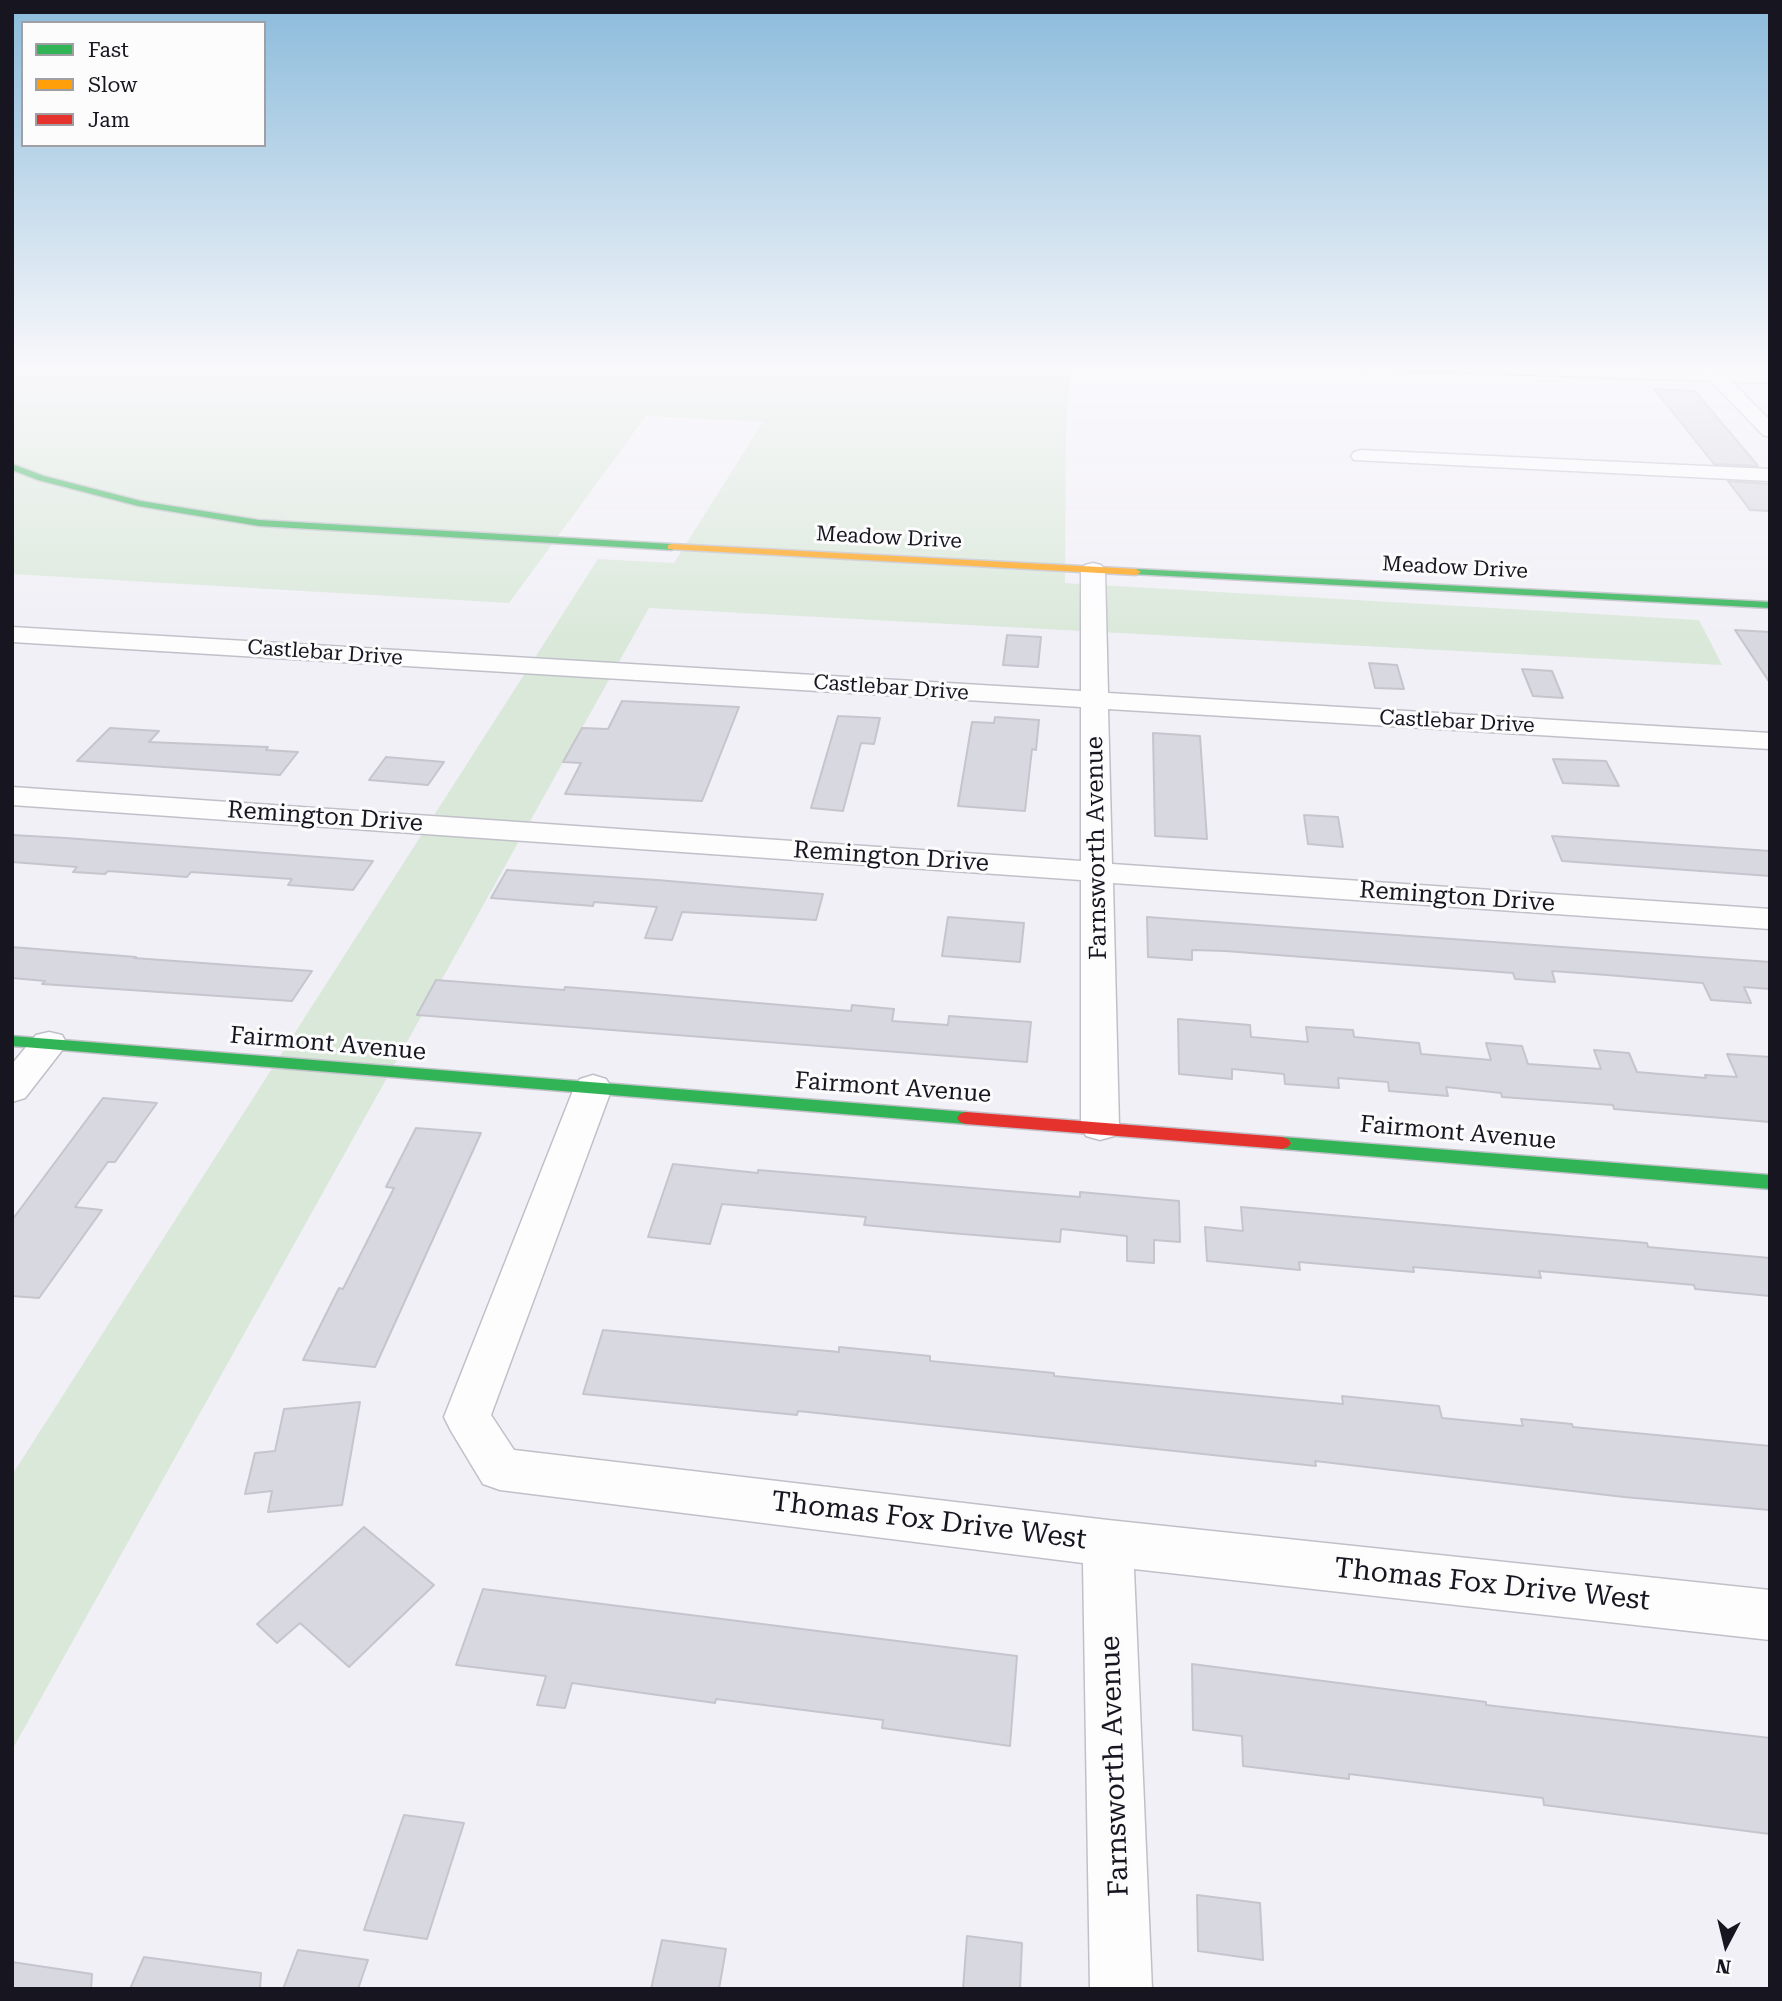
<!DOCTYPE html>
<style>
body{margin:0}
#map{position:relative;width:1782px;height:2001px;overflow:hidden;background:#f1f0f7;font-family:"Roboto Serif",serif}
canvas{display:block}
.frame{position:absolute;inset:0;border:14px solid #161520;pointer-events:none}
.legend{position:absolute;left:21px;top:21px;width:245px;height:126px;box-sizing:border-box;background:#fcfcfc;border:2px solid #a0a0a4;margin:0;padding:9px 12px;list-style:none;font-size:21px;color:#161520}
.legend li{display:flex;align-items:center;gap:14px;height:35px}
.legend b{width:35px;border:2px solid #a0a0a4}
.north{position:absolute;left:1691px;top:1910px;width:70px;height:70px;-webkit-text-stroke:5px #fcfcfc;paint-order:stroke;rotate:187deg;font-size:19px;font-weight:700;line-height:28px;text-align:center;color:#161520}
.north::after{content:'';display:block;margin:auto;width:24px;height:32px;background:#161520;clip-path:polygon(50% 0,100% 100%,50% 72%,0 100%)}
</style>
<div id="map">
<canvas width="1782" height="2001"></canvas>
<div class="frame"></div>
<ul class="legend">
<li><b style="height:9px;background:#30b455"></b>Fast</li>
<li><b style="height:9px;background:#ff9f0a"></b>Slow</li>
<li><b style="height:9px;background:#e5322d"></b>Jam</li>
</ul>
<div class="north">N</div>
</div>
<script>
const ctx = document.querySelector('canvas').getContext('2d');
ctx.lineJoin = 'round';
function fillPath(path, color) { ctx.fillStyle = color; ctx.fill(path, 'evenodd'); }
const poly = rows => new Path2D(rows.map(r => 'M' + r).join(''));
function trace(path, color, width, dash) { ctx.strokeStyle = color; ctx.lineWidth = width; ctx.lineCap = dash ? 'butt' : 'round'; ctx.setLineDash(dash || []); ctx.stroke(path); }
function label(font, color, halo, rows, align = 'center') {
  ctx.font = font + ' "Roboto Serif",serif'; ctx.lineWidth = 6; ctx.setLineDash([]); ctx.textBaseline = 'middle'; ctx.strokeStyle = halo; ctx.fillStyle = color; for (const [text, x, y, turn = 0] of rows) {
    ctx.save(); ctx.translate(x, y); ctx.rotate((+turn || 0) * Math.PI / 180); ctx.textAlign = isNaN(turn) ? turn : align; if (halo) ctx.strokeText(text, 0, 0); ctx.fillText(text, 0, 0); ctx.restore();
  }
}
fillPath(poly([
 [12,364,1071,364,1066,434,1065,583,1699,620,1722,665,649,608,12,1750,12,1475,598,559,674,563,763,422,646,416,509,603,12,574]
]), '#d9e8d9');
const building = poly([
 [1654,389,1695,391,1758,466,1714,464,1654,389],
 [1728,481,1770,484,1770,511,1750,510,1728,481],
 [1735,630,1770,632,1770,683,1735,630],
 [1007,635,1041,637,1038,667,1003,665,1007,635],
 [1369,663,1397,665,1404,689,1375,688,1369,663],
 [1522,669,1552,671,1563,698,1533,696,1522,669],
 [622,701,739,707,702,801,565,794,581,763,563,762,582,728,608,729,622,701],
 [838,716,880,718,874,744,861,743,843,811,811,808,838,716],
 [995,717,1039,720,1036,750,1032,749,1025,811,958,806,972,722,994,723,995,717],
 [110,728,159,731,149,742,268,747,266,750,298,752,280,775,77,761,110,728],
 [1153,733,1200,736,1207,839,1155,836,1153,733],
 [386,757,444,762,428,785,369,780,386,757],
 [1553,759,1606,761,1619,786,1563,783,1553,759],
 [1304,815,1338,817,1343,847,1308,844,1304,815],
 [12,835,66,838,373,861,353,890,288,885,292,879,191,872,187,877,108,871,105,874,73,872,77,867,12,862,12,835],
 [1552,836,1770,851,1770,876,1562,861,1552,836],
 [507,870,657,880,823,894,816,920,682,912,672,940,645,938,657,907,594,902,593,906,491,898,507,870],
 [948,917,1024,923,1020,962,942,956,948,917],
 [1147,917,1770,962,1770,989,1744,987,1751,1003,1711,1000,1703,983,1607,975,1552,971,1555,982,1515,979,1513,973,1225,951,1192,950,1192,960,1148,957,1147,917],
 [12,947,136,957,134,958,312,971,292,1001,42,984,45,981,12,978,12,947],
 [436,980,564,990,565,987,630,992,851,1011,852,1005,894,1009,892,1021,948,1025,949,1016,1031,1022,1027,1062,417,1015,436,980],
 [1178,1019,1250,1025,1251,1037,1308,1042,1306,1027,1353,1030,1354,1037,1419,1043,1421,1054,1491,1060,1486,1043,1522,1046,1528,1064,1601,1069,1594,1050,1629,1053,1637,1072,1706,1078,1705,1075,1737,1077,1727,1054,1770,1057,1770,1122,1614,1109,1613,1105,1502,1097,1501,1093,1446,1087,1448,1096,1389,1091,1388,1082,1338,1078,1339,1088,1285,1084,1284,1074,1232,1069,1232,1079,1179,1074,1178,1019],
 [103,1098,157,1103,115,1162,108,1162,75,1207,102,1210,39,1298,12,1296,12,1220,103,1098],
 [416,1128,481,1133,375,1367,303,1360,339,1288,343,1289,394,1188,386,1187,416,1128],
 [673,1164,758,1173,758,1170,1080,1197,1080,1192,1179,1201,1180,1242,1154,1240,1154,1263,1127,1261,1127,1236,1061,1229,1060,1242,950,1233,864,1225,866,1217,722,1204,710,1244,648,1237,673,1164],
 [1241,1207,1647,1243,1648,1247,1770,1258,1770,1296,1695,1289,1694,1285,1539,1271,1541,1278,1413,1267,1414,1272,1299,1262,1300,1270,1207,1261,1205,1227,1243,1231,1241,1207],
 [603,1330,839,1352,839,1347,930,1356,930,1361,1054,1373,1054,1376,1343,1404,1342,1396,1439,1406,1442,1418,1523,1426,1521,1419,1572,1424,1573,1427,1770,1446,1770,1510,1624,1497,1315,1461,1316,1466,798,1411,797,1415,583,1394,603,1330],
 [360,1402,342,1505,268,1512,272,1491,245,1494,255,1453,275,1451,284,1409,360,1402],
 [364,1527,434,1585,349,1667,300,1623,277,1643,257,1624,364,1527],
 [483,1589,1017,1656,1010,1746,882,1728,883,1720,716,1699,715,1703,572,1683,565,1708,537,1705,546,1676,456,1665,483,1589],
 [1192,1664,1486,1702,1486,1705,1770,1738,1770,1834,1544,1805,1543,1798,1349,1774,1349,1779,1243,1766,1242,1736,1193,1730,1192,1664],
 [404,1815,464,1823,427,1939,364,1930,404,1815],
 [1197,1895,1260,1903,1263,1960,1198,1951,1197,1895],
 [967,1936,1022,1943,1020,1989,963,1989,967,1936],
 [662,1940,726,1949,719,1989,651,1989,662,1940],
 [298,1950,368,1960,358,1989,283,1989,298,1950],
 [144,1957,261,1973,260,1989,130,1989,144,1957],
 [12,1962,92,1974,91,1989,12,1989,12,1962]
]);
fillPath(building, '#d8d8e1');
trace(building, '#c6c5ce', 2);
const street = poly([
 [1352,364,1523,364,1700,370,1700,364,1714,364,1721,371,1770,373,1770,383,1732,382,1770,420,1770,437,1763,435,1711,381,1361,369,1352,364],
 [1361,450,1770,469,1770,481,1354,460,1351,456,1354,452,1361,450],
 [1093,563,1101,565,1105,570,1108,693,1770,733,1770,749,1108,709,1112,864,1770,909,1770,929,1113,883,1119,1126,1114,1136,1100,1140,1086,1136,1081,1126,1081,880,12,805,12,787,1081,861,1081,707,12,642,12,627,1081,691,1081,570,1085,565,1093,563],
 [49,1032,62,1035,67,1044,25,1098,12,1102,12,1064,36,1035,49,1032],
 [593,1075,606,1079,612,1088,491,1415,514,1450,1108,1520,1770,1590,1770,1640,1134,1569,1152,1989,1090,1989,1083,1563,500,1490,483,1484,451,1431,444,1417,574,1088,580,1079,593,1075]
]);
const fast = poly([
 [12,464,44,476,141,501,259,520,672,544,677,547,672,550,259,526,138,506,38,480,12,470,12,464],
 [1136,569,1770,602,1770,608,1132,574,1132,570,1136,569],
 [12,1036,966,1112,972,1114,975,1118,972,1122,966,1124,12,1046,12,1036],
 [1282,1137,1770,1175,1770,1189,1282,1149,1276,1147,1273,1143,1276,1139,1282,1137]
]);
const slow = poly([
 [672,544,1136,569,1141,572,1136,575,668,549,668,545,672,544]
]);
const jam = poly([
 [966,1112,1282,1137,1288,1139,1291,1143,1288,1147,1282,1149,966,1124,960,1122,957,1118,960,1114,966,1112]
]);
trace(street, '#c1c0c9', 3);
trace(fast, '#c1c0c9', 3);
trace(slow, '#c1c0c9', 3);
trace(jam, '#c1c0c9', 3);
fillPath(street, '#fdfdfe');
fillPath(fast, '#30b455');
fillPath(slow, '#ff9f0a');
fillPath(jam, '#e5322d');
const sky = ctx.createLinearGradient(0, 0, 0, 644);
sky.addColorStop(0, '#8bbbdb');
sky.addColorStop(0.57, '#f9f8fb');
sky.addColorStop(1, '#f9f8fb00');
ctx.fillStyle = sky;
ctx.fillRect(0, 0, 1782, 644);
label('21px', '#161520', '#fcfcfc', [
 ["Meadow Drive",889,538,3],
 ["Meadow Drive",1455,568,3],
 ["Castlebar Drive",325,653,4],
 ["Castlebar Drive",891,688,4],
 ["Castlebar Drive",1457,722,3]
]);
label('24px', '#161520', '#fcfcfc', [
 ["Remington Drive",325,817,4],
 ["Farnsworth Avenue",1097,848,-91],
 ["Remington Drive",891,857,4],
 ["Remington Drive",1457,897,4],
 ["Fairmont Avenue",328,1044,5],
 ["Fairmont Avenue",893,1088,4],
 ["Fairmont Avenue",1458,1133,5]
]);
label('28px', '#161520', '#fcfcfc', [
 ["Thomas Fox Drive West",929,1521,7],
 ["Thomas Fox Drive West",1492,1585,6],
 ["Farnsworth Avenue",1115,1766,-92]
]);
</script>
